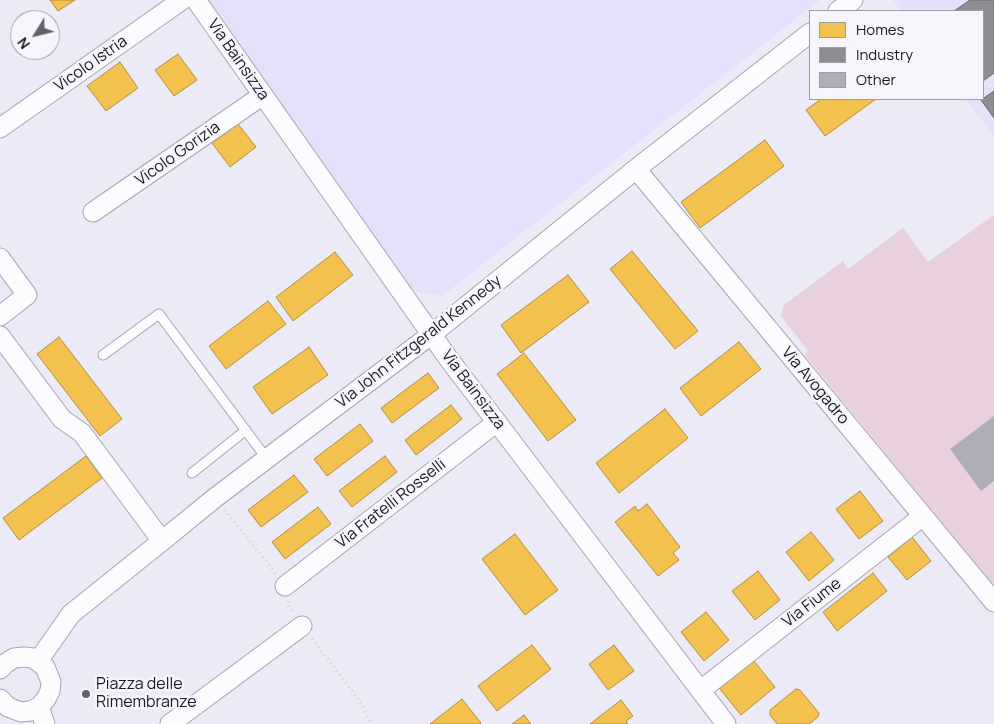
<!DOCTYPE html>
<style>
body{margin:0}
#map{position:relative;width:994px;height:724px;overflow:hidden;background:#edeaf7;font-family:Manrope,sans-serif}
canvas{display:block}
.legend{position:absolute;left:809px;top:10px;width:175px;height:90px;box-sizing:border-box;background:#f6f5fb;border:1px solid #9e9da4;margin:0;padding:6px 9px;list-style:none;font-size:15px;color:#1b1922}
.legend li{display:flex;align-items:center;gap:10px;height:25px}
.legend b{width:25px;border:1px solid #9e9da4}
.north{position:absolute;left:10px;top:10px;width:50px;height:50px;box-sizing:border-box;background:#f6f5fb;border:1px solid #9e9da4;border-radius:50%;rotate:234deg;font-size:14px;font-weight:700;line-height:20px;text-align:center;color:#1b1922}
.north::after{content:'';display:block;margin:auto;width:18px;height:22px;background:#64626d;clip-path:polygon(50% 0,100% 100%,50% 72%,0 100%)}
</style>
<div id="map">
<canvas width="994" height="724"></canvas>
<ul class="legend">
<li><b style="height:14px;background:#f2c14e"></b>Homes</li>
<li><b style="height:14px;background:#8d8d92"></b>Industry</li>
<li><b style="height:14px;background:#aeaeb8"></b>Other</li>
</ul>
<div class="north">N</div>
</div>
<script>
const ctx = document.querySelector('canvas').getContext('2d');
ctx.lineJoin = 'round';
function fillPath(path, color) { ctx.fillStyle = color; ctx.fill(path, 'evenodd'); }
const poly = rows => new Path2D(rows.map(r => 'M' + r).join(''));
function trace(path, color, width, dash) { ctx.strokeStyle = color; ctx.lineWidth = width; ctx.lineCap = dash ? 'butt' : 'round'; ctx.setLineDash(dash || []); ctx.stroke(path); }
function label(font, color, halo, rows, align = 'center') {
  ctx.font = font + ' Manrope,sans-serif'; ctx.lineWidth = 5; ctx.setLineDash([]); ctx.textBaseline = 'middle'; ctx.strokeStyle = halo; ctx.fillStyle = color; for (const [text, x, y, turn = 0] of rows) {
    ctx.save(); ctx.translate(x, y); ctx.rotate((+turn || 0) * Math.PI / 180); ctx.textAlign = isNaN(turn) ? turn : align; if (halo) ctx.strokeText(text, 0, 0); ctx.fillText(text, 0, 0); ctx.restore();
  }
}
fillPath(poly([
 [206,0,820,0,442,296,412,291],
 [893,0,994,0,994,137,966,99,983,99,983,11,901,11]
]), '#e6e1fa');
fillPath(poly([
 [994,215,994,586,804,354,808,351,781,316,784,305,843,261,848,269,903,228,928,262]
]), '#e9d0df');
const homes = poly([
 [50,0,75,0,58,11,50,0],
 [178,54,197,80,174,96,155,70,178,54],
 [120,62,138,88,106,111,87,86,120,62],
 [821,99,876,99,825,136,806,110,821,99],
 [238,124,256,147,230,167,212,143,238,124],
 [765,140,784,166,700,228,681,202,765,140],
 [632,251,698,331,675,349,610,269,632,251],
 [335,252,353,275,293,321,276,297,335,252],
 [568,275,589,302,521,353,501,325,568,275],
 [268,301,286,324,226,369,209,346,268,301],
 [59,337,122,419,100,436,37,354,59,337],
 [739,342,761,369,701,416,680,388,739,342],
 [309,347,328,375,272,414,253,387,309,347],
 [524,353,576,420,548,441,497,374,524,353],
 [428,373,439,388,392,423,381,408,428,373],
 [451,405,462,419,416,455,405,440,451,405],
 [665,409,688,438,619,493,596,463,665,409],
 [360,424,373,441,327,476,314,459,360,424],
 [86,456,102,478,19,540,3,518,86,456],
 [385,456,397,472,352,507,339,491,385,456],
 [294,475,308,492,261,527,248,510,294,475],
 [860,491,883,521,859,539,836,509,860,491],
 [647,504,680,547,673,553,679,560,658,576,615,522,635,506,638,511,647,504],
 [318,507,331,524,285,559,272,542,318,507],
 [811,532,834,560,809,581,786,552,811,532],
 [515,534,558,590,525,615,482,559,515,534],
 [912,537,931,561,907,580,888,557,912,537],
 [758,571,780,600,755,620,732,591,758,571],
 [873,573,887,591,837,631,823,612,873,573],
 [706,612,729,640,704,661,681,632,706,612],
 [532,645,551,669,497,711,478,686,532,645],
 [614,645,634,671,608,690,589,664,614,645],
 [753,660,775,687,741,715,719,688,753,660],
 [796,689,800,690,819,713,818,717,809,724,777,724,770,715,770,710,796,689],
 [462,699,481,723,480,724,430,724,462,699],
 [621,700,633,716,626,721,628,724,590,724,621,700],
 [524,715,531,724,512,724,524,715]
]);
fillPath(homes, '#f2c14e');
trace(homes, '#b28f41', 1);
const industry = poly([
 [970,0,994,0,994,73,983,81,983,11,954,11,970,0],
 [994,91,994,118,981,100,994,91]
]);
fillPath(industry, '#8d8d92');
trace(industry, '#6b6a70', 1);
fillPath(poly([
 [994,416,994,481,981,491,950,449]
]), '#aeaeb8');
const lane = poly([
 [103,355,159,314,267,459],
 [192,473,246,430]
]);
const street = poly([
 [196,0,448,358,726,724],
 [838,11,853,0],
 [0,128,182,0],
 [636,169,994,602],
 [93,212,263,95],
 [0,258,27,295,0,316],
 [0,336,62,419,82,433,162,541],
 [285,586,497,422],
 [38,661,71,614,162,541,216,497,432,334,636,169,810,33],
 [0,669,6,663,14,658,24,657,33,658,45,667,51,682,50,691,46,699,39,707,30,711,21,712,8,707,0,699],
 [701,690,923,516],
 [39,707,45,724],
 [170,724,302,626]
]);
trace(lane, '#a7a5af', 11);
trace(street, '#a7a5af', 21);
trace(poly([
 [225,510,276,574],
 [288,601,288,606,294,613],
 [312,639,362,704,371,724]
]), '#d3d1d6', 3, [1, 4]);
trace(lane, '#fcfcfe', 9);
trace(street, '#fcfcfe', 19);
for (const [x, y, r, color] of [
 [86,694,5,"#64626d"]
]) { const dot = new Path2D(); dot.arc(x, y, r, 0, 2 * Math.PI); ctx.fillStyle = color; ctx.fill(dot); trace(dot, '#f6f5fb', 2); }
label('16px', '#1b1922', '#f6f5fb', [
 ["Via Bainsizza",238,60,55],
 ["Vicolo Istria",91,64,-35],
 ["Vicolo Gorizia",178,154,-35],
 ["Via John Fitzgerald Kennedy",419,342,-38],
 ["Via Avogadro",815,386,50],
 ["Via Bainsizza",473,390,53],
 ["Via Fratelli Rosselli",391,504,-38],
 ["Via Fiume",812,603,-38]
]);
label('16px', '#1b1922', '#f6f5fb', [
 ["Piazza delle",96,685],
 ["Rimembranze",96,703]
], 'left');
</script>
